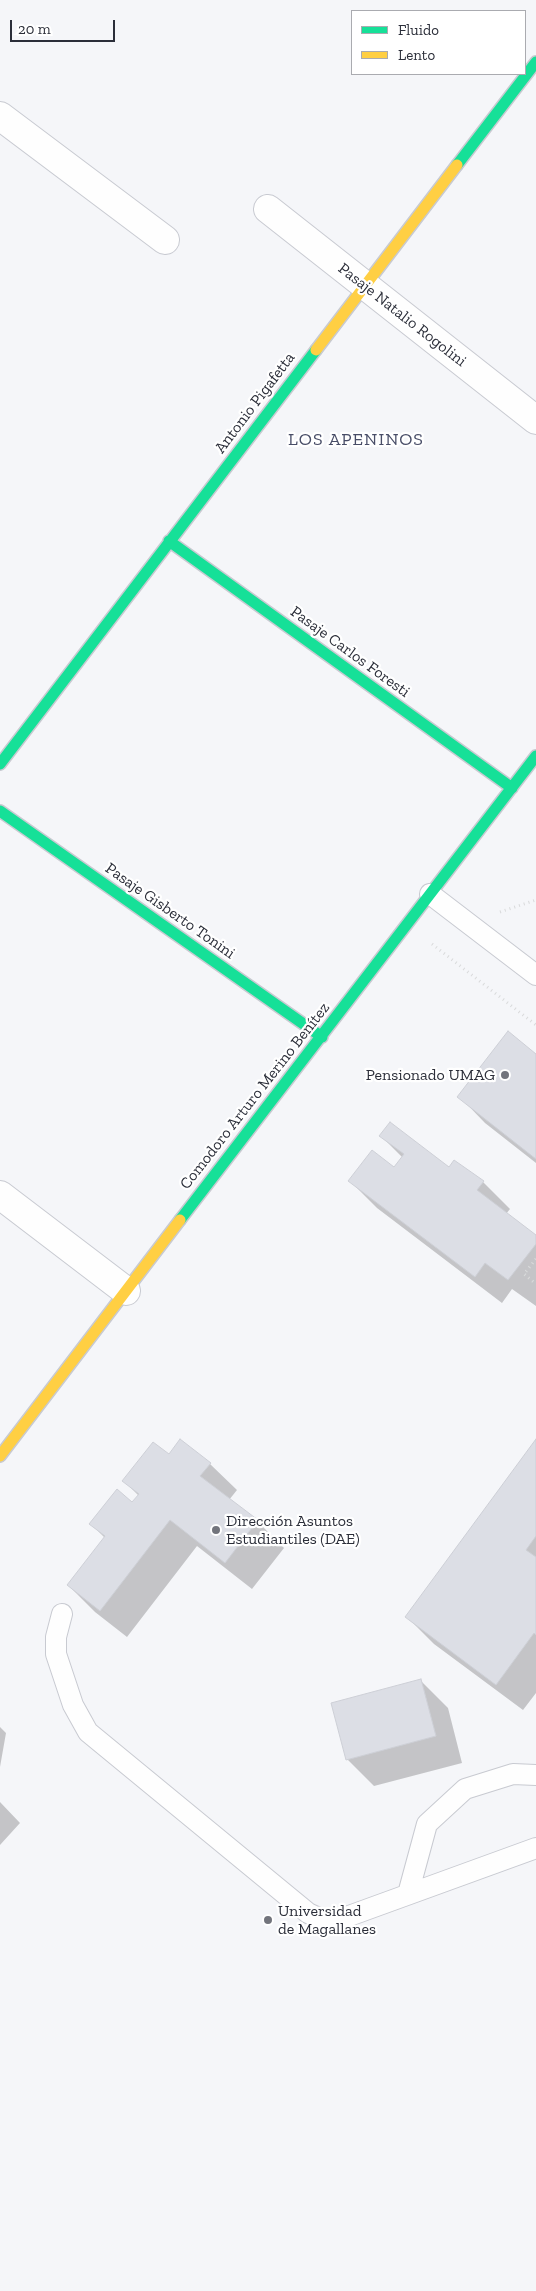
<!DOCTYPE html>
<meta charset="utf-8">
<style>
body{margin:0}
#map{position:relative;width:536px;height:2291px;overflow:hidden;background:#f5f6f9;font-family:"Zilla Slab",serif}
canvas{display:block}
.legend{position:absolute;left:351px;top:10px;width:175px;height:65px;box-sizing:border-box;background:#fff;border:1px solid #aaabb0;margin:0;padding:6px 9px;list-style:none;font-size:15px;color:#2b2e39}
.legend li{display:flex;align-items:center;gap:10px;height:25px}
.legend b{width:25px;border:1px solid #aaabb0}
.scale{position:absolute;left:10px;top:20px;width:105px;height:22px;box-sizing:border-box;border:2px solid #2b2e39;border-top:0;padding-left:6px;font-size:15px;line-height:18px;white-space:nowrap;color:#2b2e39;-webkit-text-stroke:4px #fff;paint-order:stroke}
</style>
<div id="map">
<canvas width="536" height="2291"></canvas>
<ul class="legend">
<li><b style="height:6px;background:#16e098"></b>Fluido</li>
<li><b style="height:6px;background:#ffcf43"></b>Lento</li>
</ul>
<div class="scale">20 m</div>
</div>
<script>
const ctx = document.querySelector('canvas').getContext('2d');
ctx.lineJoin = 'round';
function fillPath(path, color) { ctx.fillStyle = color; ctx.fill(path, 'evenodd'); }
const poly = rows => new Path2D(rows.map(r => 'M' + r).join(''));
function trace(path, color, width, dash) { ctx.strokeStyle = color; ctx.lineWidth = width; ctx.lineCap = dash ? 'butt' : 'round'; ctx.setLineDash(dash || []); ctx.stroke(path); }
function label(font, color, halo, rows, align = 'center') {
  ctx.font = font + ' "Zilla Slab",serif'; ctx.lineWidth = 4.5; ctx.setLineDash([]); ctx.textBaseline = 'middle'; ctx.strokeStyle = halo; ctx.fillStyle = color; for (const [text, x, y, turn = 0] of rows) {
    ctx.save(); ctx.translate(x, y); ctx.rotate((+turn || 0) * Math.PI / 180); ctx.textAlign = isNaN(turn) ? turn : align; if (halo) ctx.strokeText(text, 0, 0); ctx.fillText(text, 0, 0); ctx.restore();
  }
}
fillPath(poly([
 [536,1055,536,1163,485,1123,459,1096],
 [381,1136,483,1182,510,1209,506,1214,536,1237,536,1306,512,1289,502,1303,377,1208,350,1181,394,1169,403,1158],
 [536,1441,536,1693,523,1710,434,1644,407,1617],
 [169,1456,210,1464,237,1490,229,1500,257,1521,284,1548,252,1589,197,1546,127,1637,95,1612,68,1585,105,1538,91,1524,133,1504,139,1496,124,1481],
 [421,1681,448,1708,462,1763,374,1786,347,1759],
 [0,1727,6,1733,0,1767],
 [0,1802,20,1823,0,1845]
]), '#0003');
const building = poly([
 [508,1031,536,1054,536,1159,457,1097,508,1031],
 [390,1122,449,1167,454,1160,484,1181,477,1190,536,1235,536,1244,508,1280,485,1263,475,1277,348,1181,372,1150,394,1167,404,1154,379,1136,390,1122],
 [180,1439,211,1463,200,1476,258,1520,225,1563,170,1520,100,1611,67,1585,105,1536,89,1524,117,1489,132,1502,139,1494,122,1481,153,1442,169,1454,180,1439],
 [536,1439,536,1536,526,1550,536,1557,536,1635,534,1633,496,1685,405,1617,536,1439],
 [421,1679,436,1736,346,1760,331,1703,421,1679]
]);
fillPath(building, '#dcdee5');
trace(building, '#cdcfd6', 1);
const lane = poly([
 [430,894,536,975],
 [62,1614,56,1637,56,1654,73,1705,88,1732,308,1913,321,1919,338,1920,536,1848],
 [408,1894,427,1824,465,1789,513,1774,536,1775]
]);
const street = poly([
 [0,116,165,240],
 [268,209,536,420],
 [0,1195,126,1291]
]);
const fast = poly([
 [457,165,536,62],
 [169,541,512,788],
 [0,764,316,350],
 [0,811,322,1037],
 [180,1220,536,756]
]);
const slow = poly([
 [316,350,457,165],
 [0,1456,180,1220]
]);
trace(lane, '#c8cad1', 22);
trace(street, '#c8cad1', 30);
trace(fast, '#c8cad1', 14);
trace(slow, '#c8cad1', 14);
trace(poly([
 [500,912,536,900],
 [432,944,536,1025],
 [536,1259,524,1274,536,1284]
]), '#d9dadb', 3, [1, 4]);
trace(lane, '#fefefe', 20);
trace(street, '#fefefe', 28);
trace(fast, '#16e098', 11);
trace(slow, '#ffcf43', 11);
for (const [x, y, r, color] of [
 [505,1075,5,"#72747c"],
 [216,1530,5,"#72747c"],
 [268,1920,5,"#72747c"]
]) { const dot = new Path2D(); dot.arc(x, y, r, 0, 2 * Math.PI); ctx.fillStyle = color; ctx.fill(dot); trace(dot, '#fff', 2); }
label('16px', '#2b2e39', '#fff', [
 ["Pasaje Natalio Rogolini",402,315,38],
 ["Antonio Pigafetta",255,403,-53],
 ["Pasaje Carlos Foresti",350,652,36],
 ["Pasaje Gisberto Tonini",170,911,35],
 ["Comodoro Arturo Merino Benítez",255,1096,-52]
]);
label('16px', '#2b2e39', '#fff', [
 ["Pensionado UMAG",495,1075,"right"],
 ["Dirección Asuntos",226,1521],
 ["Estudiantiles (DAE)",226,1539],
 ["Universidad",278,1911],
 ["de Magallanes",278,1929]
], 'left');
ctx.letterSpacing = '1px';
label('18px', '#484d67', '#fff', [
 ["LOS APENINOS",356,440]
]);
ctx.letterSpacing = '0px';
</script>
